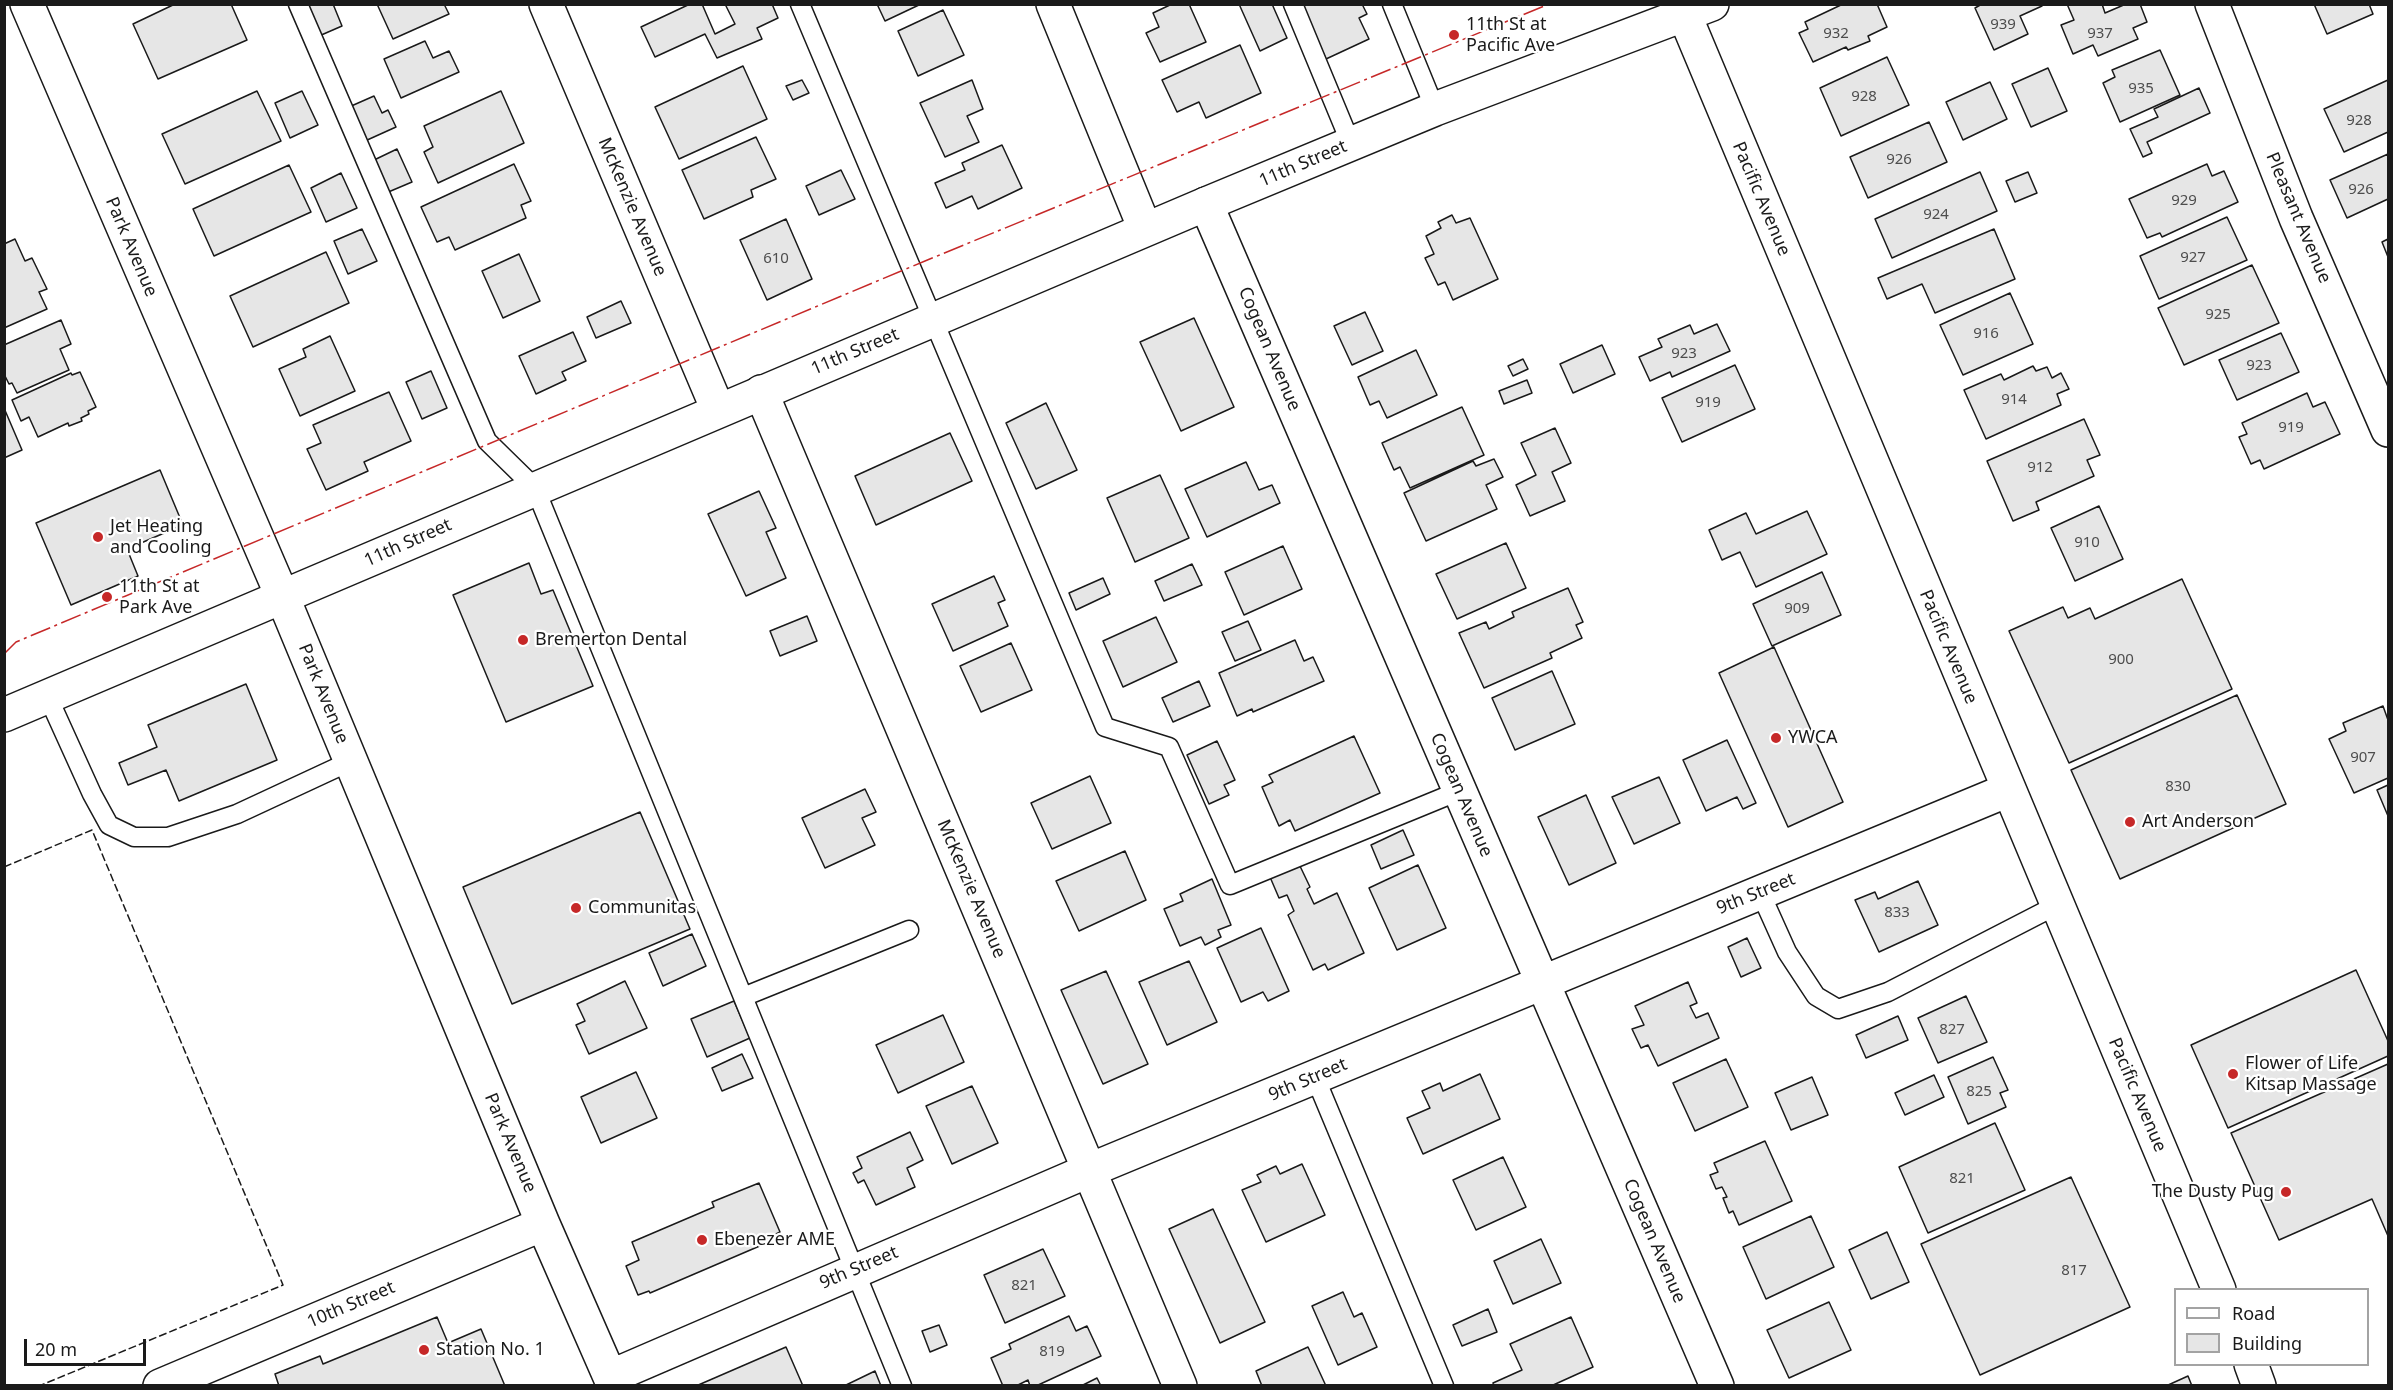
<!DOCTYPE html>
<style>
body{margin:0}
#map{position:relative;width:2393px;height:1390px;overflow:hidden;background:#fff;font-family:"Noto Sans",sans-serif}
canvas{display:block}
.frame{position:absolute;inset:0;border:6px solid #1a1a1a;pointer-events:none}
.legend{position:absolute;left:2174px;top:1288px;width:195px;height:78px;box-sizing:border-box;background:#fff;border:2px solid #a3a3a3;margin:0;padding:8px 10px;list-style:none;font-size:18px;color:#1a1a1a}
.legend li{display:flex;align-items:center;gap:12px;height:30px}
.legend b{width:30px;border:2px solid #a3a3a3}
.scale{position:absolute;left:24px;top:1339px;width:122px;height:27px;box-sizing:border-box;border:3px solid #1a1a1a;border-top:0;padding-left:8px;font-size:18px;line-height:21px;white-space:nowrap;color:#1a1a1a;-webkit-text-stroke:4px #fff;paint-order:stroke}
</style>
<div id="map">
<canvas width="2393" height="1390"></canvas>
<div class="frame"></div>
<ul class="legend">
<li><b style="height:8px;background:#fff"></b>Road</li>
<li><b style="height:16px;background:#e6e6e6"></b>Building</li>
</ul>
<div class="scale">20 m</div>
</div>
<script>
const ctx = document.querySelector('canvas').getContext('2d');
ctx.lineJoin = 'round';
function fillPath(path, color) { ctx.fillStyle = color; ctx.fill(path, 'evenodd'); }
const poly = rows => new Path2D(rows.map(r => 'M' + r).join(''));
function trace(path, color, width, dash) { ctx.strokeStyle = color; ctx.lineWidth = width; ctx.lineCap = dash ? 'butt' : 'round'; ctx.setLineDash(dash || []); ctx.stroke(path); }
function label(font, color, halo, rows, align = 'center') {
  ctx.font = font + ' "Noto Sans",sans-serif'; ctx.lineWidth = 4.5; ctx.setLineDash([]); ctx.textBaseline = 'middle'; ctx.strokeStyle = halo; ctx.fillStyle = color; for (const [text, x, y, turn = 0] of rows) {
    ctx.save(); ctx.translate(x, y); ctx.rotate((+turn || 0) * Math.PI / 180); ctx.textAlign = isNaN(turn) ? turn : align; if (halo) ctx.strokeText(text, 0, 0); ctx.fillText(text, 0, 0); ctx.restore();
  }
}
const building = poly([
 [175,4,231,4,247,40,158,79,133,24,175,4],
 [306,4,333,4,342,26,319,36,306,4],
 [377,4,444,4,449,14,393,39,377,4],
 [690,4,702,4,715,34,735,24,725,4,772,4,778,18,757,28,762,39,717,58,705,34,655,57,641,27,690,4],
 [877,4,921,4,885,21,877,4],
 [1172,4,1189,4,1206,42,1160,62,1146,33,1159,27,1153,13,1172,4],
 [1239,4,1272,4,1287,38,1260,51,1239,4],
 [1301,4,1362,4,1367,14,1359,18,1369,39,1326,59,1301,4],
 [1843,4,1877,4,1887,27,1868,36,1870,41,1848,50,1846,47,1813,62,1799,33,1808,29,1805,22,1843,4],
 [1982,4,2041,4,2042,6,2020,16,2028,34,1994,50,1975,8,1982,4],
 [2067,4,2102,4,2105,13,2126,4,2140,4,2147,22,2133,28,2138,39,2098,56,2093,45,2073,54,2061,25,2074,20,2067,4],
 [2314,4,2369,4,2373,14,2327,34,2314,4],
 [943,10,964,55,918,76,898,31,943,10],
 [425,41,433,58,449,51,459,72,401,98,384,59,425,41],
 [1240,45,1261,93,1206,118,1199,102,1177,112,1162,80,1240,45],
 [2160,50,2180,95,2120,122,2103,83,2115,77,2112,70,2160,50],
 [1887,57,1909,105,1841,136,1820,88,1887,57],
 [743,66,767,119,679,159,655,107,743,66],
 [2048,68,2067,111,2031,127,2012,84,2048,68],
 [802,80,809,93,793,100,786,86,802,80],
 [972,80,983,109,967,116,979,142,945,157,920,103,972,80],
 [2388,80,2388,132,2344,152,2324,109,2388,80],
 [1990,82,2007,119,1963,140,1946,102,1990,82],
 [2199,88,2210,113,2147,142,2152,153,2143,157,2130,129,2158,117,2154,109,2199,88],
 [257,91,281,141,185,184,162,134,257,91],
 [302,91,318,125,290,138,275,103,302,91],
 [501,91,524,143,438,183,424,152,433,147,424,126,501,91],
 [374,96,382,113,388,110,396,127,365,141,349,107,374,96],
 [1929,122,1947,162,1868,198,1850,157,1929,122],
 [756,137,776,179,751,190,753,197,704,219,682,170,756,137],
 [1002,145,1022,188,978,209,972,196,946,208,935,183,965,170,962,163,1002,145],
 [397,149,412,182,386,193,372,161,397,149],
 [2388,154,2388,199,2347,218,2330,180,2388,154],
 [514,164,531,201,521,205,526,218,455,250,449,237,437,242,421,207,514,164],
 [2207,164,2212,176,2224,171,2238,202,2162,237,2160,233,2147,238,2129,199,2207,164],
 [289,165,311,212,214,256,193,209,289,165],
 [841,170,855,199,819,215,806,186,841,170],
 [1980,172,1997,211,1892,258,1875,219,1980,172],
 [2028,172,2037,193,2015,202,2006,181,2028,172],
 [341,173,357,208,326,222,311,188,341,173],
 [1452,215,1456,223,1470,218,1498,279,1453,300,1445,282,1438,285,1425,258,1434,254,1426,236,1441,228,1438,222,1452,215],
 [2227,217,2247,260,2159,299,2140,256,2227,217],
 [786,219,812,279,767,300,740,240,786,219],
 [362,229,377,261,348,274,334,241,362,229],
 [1994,229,2015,279,1935,313,1922,284,1887,299,1878,278,1994,229],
 [15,239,25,261,32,258,47,289,39,292,47,309,4,328,4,244,15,239],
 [2388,239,2388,257,2382,242,2388,239],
 [326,252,349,303,253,347,230,296,326,252],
 [519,254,540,301,503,318,482,271,519,254],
 [2252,265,2279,323,2184,365,2158,308,2252,265],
 [2010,293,2033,344,1963,375,1940,325,2010,293],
 [621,301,631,323,596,338,587,317,621,301],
 [1365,312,1383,351,1352,365,1334,326,1365,312],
 [1194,318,1234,407,1181,431,1140,342,1194,318],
 [61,320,71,344,60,349,69,370,17,393,12,383,9,384,4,374,4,345,61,320],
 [1717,324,1730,351,1672,377,1670,372,1650,381,1639,357,1662,347,1658,339,1690,325,1694,334,1717,324],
 [573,332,586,361,562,372,566,380,536,394,519,356,573,332],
 [2281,333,2299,372,2237,400,2219,360,2281,333],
 [330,336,355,391,300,416,279,369,306,357,303,349,330,336],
 [1602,345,1615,374,1573,393,1560,364,1602,345],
 [1416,350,1437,395,1387,418,1379,401,1370,405,1358,377,1416,350],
 [1523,359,1528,369,1513,376,1508,366,1523,359],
 [1735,365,1755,409,1682,442,1662,398,1735,365],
 [2033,366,2036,371,2047,367,2052,378,2061,373,2069,389,2057,394,2061,405,1986,439,1964,390,2001,374,2004,380,2033,366],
 [431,371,447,408,422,419,406,382,431,371],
 [80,372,96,407,88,411,89,414,81,418,82,421,69,426,68,423,38,437,29,417,21,421,12,400,71,373,72,375,80,372],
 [1527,380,1532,393,1504,404,1499,391,1527,380],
 [389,392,411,441,364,462,368,471,326,490,307,449,321,443,313,425,389,392],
 [2307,393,2313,407,2325,402,2340,434,2264,469,2260,460,2251,464,2239,437,2247,434,2242,423,2307,393],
 [1046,403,1077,470,1036,489,1006,423,1046,403],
 [1462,407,1484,455,1410,488,1400,467,1394,470,1382,443,1462,407],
 [4,408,22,450,4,458,4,408],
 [2084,419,2100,455,2087,460,2094,476,2036,502,2039,510,2013,521,1987,461,2084,419],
 [1555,428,1571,463,1552,472,1565,501,1530,516,1516,485,1536,475,1521,443,1555,428],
 [950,433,972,481,876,525,855,476,950,433],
 [1494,459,1503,477,1486,485,1497,509,1426,541,1404,493,1473,461,1476,466,1494,459],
 [1246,462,1259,490,1272,485,1280,503,1207,537,1185,489,1246,462],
 [160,470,183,525,127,549,138,576,71,605,36,523,160,470],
 [1160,475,1189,538,1135,562,1107,498,1160,475],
 [759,491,776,528,766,532,786,578,746,596,708,514,759,491],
 [2099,506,2123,559,2075,581,2051,528,2099,506],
 [1807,511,1827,554,1756,587,1740,552,1722,560,1709,530,1746,513,1756,534,1807,511],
 [1506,543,1526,588,1457,619,1436,574,1506,543],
 [1283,546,1302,589,1244,615,1225,572,1283,546],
 [529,563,541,594,553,590,593,686,506,722,453,595,529,563],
 [1192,564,1202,585,1164,601,1155,581,1192,564],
 [1822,572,1841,615,1772,646,1753,604,1822,572],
 [994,576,1005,600,998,603,1008,626,953,651,932,604,994,576],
 [1103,578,1110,594,1076,610,1069,593,1103,578],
 [2182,579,2232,689,2069,763,2009,631,2063,607,2068,618,2090,608,2095,619,2182,579],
 [1568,588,1583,622,1576,625,1582,638,1550,653,1552,658,1484,688,1459,633,1486,622,1489,629,1514,617,1512,612,1568,588],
 [807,616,817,641,780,656,770,631,807,616],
 [1156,617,1177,662,1123,687,1103,641,1156,617],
 [1248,621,1261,650,1235,661,1222,632,1248,621],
 [1295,640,1304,661,1313,657,1324,681,1253,712,1252,709,1237,716,1219,673,1295,640],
 [1011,643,1032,690,981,712,960,666,1011,643],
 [1774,647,1843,802,1788,827,1719,673,1774,647],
 [1552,671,1575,724,1515,750,1492,698,1552,671],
 [1199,681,1210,706,1173,722,1162,698,1199,681],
 [246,684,277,760,179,801,166,770,128,785,119,763,157,747,148,725,246,684],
 [2237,695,2286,804,2120,879,2071,770,2237,695],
 [2383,706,2388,720,2388,778,2354,793,2329,739,2346,731,2343,723,2383,706],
 [1354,736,1380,793,1295,831,1290,820,1279,826,1262,787,1273,782,1269,775,1354,736],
 [1727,740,1756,803,1743,809,1737,797,1706,811,1683,760,1727,740],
 [1217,741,1235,780,1224,785,1229,795,1209,804,1187,755,1217,741],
 [1090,776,1111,823,1052,849,1031,803,1090,776],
 [1659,777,1680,823,1634,844,1612,797,1659,777],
 [2388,785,2388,816,2377,790,2388,785],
 [865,789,876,812,862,818,875,845,825,868,802,818,865,789],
 [1586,795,1616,863,1569,885,1538,817,1586,795],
 [640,812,690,929,512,1004,463,887,640,812],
 [1403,830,1414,855,1381,869,1371,845,1403,830],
 [1125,851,1146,900,1079,931,1056,881,1125,851],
 [1299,864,1310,887,1307,889,1314,904,1337,893,1364,953,1328,970,1325,964,1313,970,1288,915,1294,911,1287,895,1279,898,1270,877,1299,864],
 [1418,865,1446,928,1397,950,1369,888,1418,865],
 [1212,879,1231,925,1218,930,1221,937,1205,945,1201,937,1180,946,1164,909,1183,901,1180,894,1212,879],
 [1918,881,1938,925,1879,952,1855,900,1875,892,1878,899,1918,881],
 [1261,928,1289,991,1268,1001,1263,992,1241,1002,1217,948,1261,928],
 [692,934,706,966,663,986,649,953,692,934],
 [1747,938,1761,968,1741,977,1728,947,1747,938],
 [1189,961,1217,1022,1167,1045,1139,982,1189,961],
 [2356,970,2388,1041,2388,1056,2228,1128,2191,1045,2356,970],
 [1106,971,1148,1064,1103,1084,1061,990,1106,971],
 [625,981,647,1028,589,1054,576,1025,585,1021,577,1004,625,981],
 [1688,982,1697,1003,1690,1006,1696,1018,1708,1013,1719,1038,1658,1066,1648,1045,1641,1048,1632,1029,1644,1025,1635,1006,1688,982],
 [1966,996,1987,1042,1938,1063,1918,1018,1966,996],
 [734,1001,750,1038,707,1057,691,1019,734,1001],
 [943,1015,964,1062,898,1093,876,1045,943,1015],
 [1898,1016,1908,1040,1866,1058,1856,1035,1898,1016],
 [742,1054,753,1078,722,1091,712,1068,742,1054],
 [1993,1057,2008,1090,2000,1093,2006,1107,1968,1124,1948,1077,1993,1057],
 [1726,1059,1748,1107,1695,1131,1673,1083,1726,1059],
 [2388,1064,2388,1236,2372,1199,2279,1240,2231,1133,2388,1064],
 [636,1072,657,1118,601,1143,581,1097,636,1072],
 [1480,1074,1500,1119,1423,1154,1407,1118,1430,1108,1422,1091,1440,1083,1443,1091,1480,1074],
 [1934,1075,1944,1097,1905,1115,1895,1093,1934,1075],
 [1812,1077,1828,1115,1791,1130,1775,1093,1812,1077],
 [972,1086,998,1143,952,1164,926,1106,972,1086],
 [1995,1123,2025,1190,1928,1233,1899,1167,1995,1123],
 [910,1132,923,1160,907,1168,915,1187,876,1205,864,1180,858,1183,853,1173,862,1168,857,1157,910,1132],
 [1765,1141,1792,1201,1739,1225,1733,1211,1729,1213,1723,1198,1727,1197,1722,1187,1716,1189,1710,1175,1718,1172,1714,1163,1765,1141],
 [1503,1157,1526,1207,1476,1230,1453,1180,1503,1157],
 [1302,1164,1325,1215,1266,1242,1242,1190,1261,1182,1257,1175,1276,1166,1280,1174,1302,1164],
 [2071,1177,2130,1307,1980,1375,1921,1244,2071,1177],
 [759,1183,780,1232,768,1238,769,1242,650,1293,649,1291,638,1295,626,1266,639,1260,632,1242,714,1207,712,1202,759,1183],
 [1213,1209,1265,1322,1220,1343,1169,1229,1213,1209],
 [1811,1216,1834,1267,1766,1299,1743,1247,1811,1216],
 [1887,1232,1909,1282,1871,1299,1849,1250,1887,1232],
 [1541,1239,1561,1283,1513,1304,1494,1261,1541,1239],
 [1043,1249,1065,1296,1005,1323,984,1275,1043,1249],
 [1343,1292,1354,1317,1362,1313,1377,1347,1338,1365,1312,1306,1343,1292],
 [1829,1302,1851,1350,1789,1378,1767,1330,1829,1302],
 [1488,1309,1497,1332,1462,1346,1453,1325,1488,1309],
 [1069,1316,1076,1331,1087,1326,1101,1356,1036,1386,1030,1386,1028,1380,1016,1386,1003,1386,991,1358,1011,1349,1009,1344,1069,1316],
 [437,1317,448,1343,481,1329,505,1386,279,1386,275,1374,320,1356,323,1364,437,1317],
 [1571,1317,1593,1367,1551,1386,1494,1386,1493,1383,1522,1370,1510,1344,1571,1317],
 [939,1325,947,1345,930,1352,922,1331,939,1325],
 [786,1347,803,1386,696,1386,786,1347],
 [1308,1347,1326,1386,1262,1386,1256,1371,1308,1347],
 [875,1371,881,1386,844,1386,875,1371],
 [2188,1376,2192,1386,2166,1386,2188,1376],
 [1097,1378,1101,1386,1081,1386,1097,1378]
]);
fillPath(building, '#e6e6e6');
trace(building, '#1a1a1a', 1.5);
const lane = poly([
 [298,4,487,441,535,488,902,1386],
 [800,4,1105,727,1169,747,1230,885,1459,791],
 [1293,4,1351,144],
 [1392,4,1435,109],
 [48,697,92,794,109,825,134,837,168,837,237,814,351,761],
 [1760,892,1787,952,1816,996,1838,1009,1888,992,2057,905],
 [743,997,909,930],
 [1315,1077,1444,1386]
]);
const street = poly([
 [27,4,283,598,543,1224,614,1386],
 [546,4,718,410],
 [1053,4,1145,229],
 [2212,4,2296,218,2388,430],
 [1206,204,1717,1386],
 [761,392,1180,1386],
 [610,1377,1090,1170,2008,790],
 [160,1386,543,1224]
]);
const secondary = poly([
 [1685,16,2219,1290],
 [4,715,1206,204,1435,109,1712,4],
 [2251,1364,2259,1386]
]);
trace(lane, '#1a1a1a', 21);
trace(street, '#1a1a1a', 36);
trace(secondary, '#1a1a1a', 36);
trace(lane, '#fff', 18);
trace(street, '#fff', 33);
trace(secondary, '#fff', 33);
trace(poly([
 [4,867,92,830,283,1285,39,1386]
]), '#1a1a1a', 1.5, [8, 3]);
trace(poly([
 [4,654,16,642,925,261,1549,4]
]), '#c62828', 1.5, [21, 4.5, 3, 4.5]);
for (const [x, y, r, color] of [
 [1454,35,6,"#c62828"],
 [98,537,6,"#c62828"],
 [107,597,6,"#c62828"],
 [523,640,6,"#c62828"],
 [1776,738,6,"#c62828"],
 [2130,822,6,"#c62828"],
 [576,908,6,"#c62828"],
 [2233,1074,6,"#c62828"],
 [2286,1192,6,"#c62828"],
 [702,1240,6,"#c62828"],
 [424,1350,6,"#c62828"]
]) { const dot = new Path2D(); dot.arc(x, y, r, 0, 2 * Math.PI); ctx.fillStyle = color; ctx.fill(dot); trace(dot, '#fff', 2); }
label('15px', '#4d4d4d', null, [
 ["939",2003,25],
 ["932",1836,34],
 ["937",2100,34],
 ["935",2141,89],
 ["928",1864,97],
 ["928",2359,121],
 ["926",1899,160],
 ["926",2361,190],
 ["929",2184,201],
 ["924",1936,215],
 ["927",2193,258],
 ["610",776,259],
 ["925",2218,315],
 ["916",1986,334],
 ["923",1684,354],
 ["923",2259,366],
 ["914",2014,400],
 ["919",1708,403],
 ["919",2291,428],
 ["912",2040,468],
 ["910",2087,543],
 ["909",1797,609],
 ["900",2121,660],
 ["907",2363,758],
 ["830",2178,787],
 ["833",1897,913],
 ["827",1952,1030],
 ["825",1979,1092],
 ["821",1962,1179],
 ["817",2074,1271],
 ["821",1024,1286],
 ["819",1052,1352]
]);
label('18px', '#1a1a1a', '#fff', [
 ["11th St at",1466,25],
 ["Pacific Ave",1466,46],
 ["Jet Heating",110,527],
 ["and Cooling",110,548],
 ["11th St at",119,587],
 ["Park Ave",119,608],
 ["Bremerton Dental",535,640],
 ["YWCA",1788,738],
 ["Art Anderson",2142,822],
 ["Communitas",588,908],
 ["Flower of Life",2245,1064],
 ["Kitsap Massage",2245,1085],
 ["The Dusty Pug",2274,1192,"right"],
 ["Ebenezer AME",714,1240],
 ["Station No. 1",436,1350]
], 'left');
label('18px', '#1a1a1a', '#fff', [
 ["11th Street",1303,164,-23],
 ["Pacific Avenue",1761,199,67],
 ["McKenzie Avenue",632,207,67],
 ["Pleasant Avenue",2298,218,67],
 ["Park Avenue",131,247,67],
 ["Cogean Avenue",1269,349,67],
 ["11th Street",855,352,-23],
 ["11th Street",408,543,-24],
 ["Pacific Avenue",1948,647,67],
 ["Park Avenue",323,694,68],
 ["Cogean Avenue",1461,795,67],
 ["McKenzie Avenue",971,889,67],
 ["9th Street",1756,894,-22],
 ["9th Street",1308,1080,-23],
 ["Pacific Avenue",2137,1095,67],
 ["Park Avenue",510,1143,67],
 ["Cogean Avenue",1654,1241,67],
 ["9th Street",859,1268,-23],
 ["10th Street",351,1305,-23]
]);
</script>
